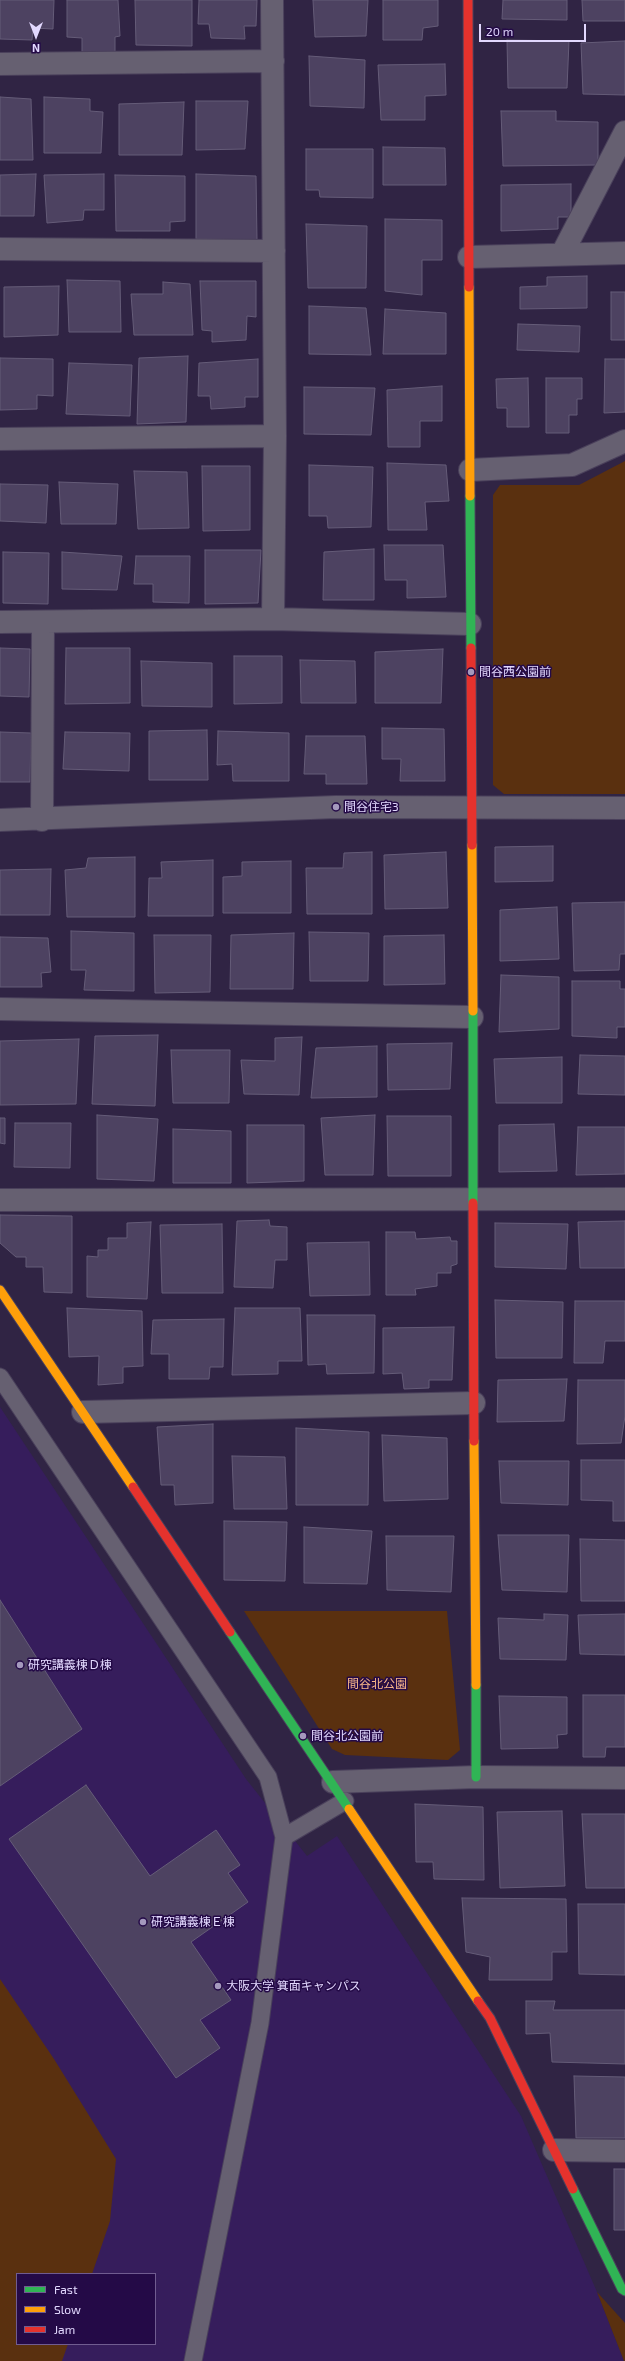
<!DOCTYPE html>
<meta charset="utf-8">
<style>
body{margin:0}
#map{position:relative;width:625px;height:2361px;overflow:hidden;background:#302444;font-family:"Exo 2",sans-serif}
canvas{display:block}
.legend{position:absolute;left:16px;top:2273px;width:140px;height:72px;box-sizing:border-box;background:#240a47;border:1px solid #705c90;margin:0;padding:5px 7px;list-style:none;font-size:12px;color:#e2d8fe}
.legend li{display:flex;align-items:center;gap:8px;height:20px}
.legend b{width:20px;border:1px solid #705c90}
.north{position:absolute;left:16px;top:16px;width:40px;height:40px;-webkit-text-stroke:3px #240a47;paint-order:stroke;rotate:180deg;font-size:11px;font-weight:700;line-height:16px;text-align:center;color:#e2d8fe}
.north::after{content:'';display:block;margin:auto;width:14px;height:18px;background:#e2d8fe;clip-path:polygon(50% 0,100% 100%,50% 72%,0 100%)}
.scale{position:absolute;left:479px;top:24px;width:107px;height:18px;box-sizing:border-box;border:2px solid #e2d8fe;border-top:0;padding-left:5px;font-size:12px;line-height:14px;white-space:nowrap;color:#e2d8fe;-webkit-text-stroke:3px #240a47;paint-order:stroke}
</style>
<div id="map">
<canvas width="625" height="2361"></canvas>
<ul class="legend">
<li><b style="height:5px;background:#30b455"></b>Fast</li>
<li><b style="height:5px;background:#ff9f0a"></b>Slow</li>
<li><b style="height:5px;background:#e5322d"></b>Jam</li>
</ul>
<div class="north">N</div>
<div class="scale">20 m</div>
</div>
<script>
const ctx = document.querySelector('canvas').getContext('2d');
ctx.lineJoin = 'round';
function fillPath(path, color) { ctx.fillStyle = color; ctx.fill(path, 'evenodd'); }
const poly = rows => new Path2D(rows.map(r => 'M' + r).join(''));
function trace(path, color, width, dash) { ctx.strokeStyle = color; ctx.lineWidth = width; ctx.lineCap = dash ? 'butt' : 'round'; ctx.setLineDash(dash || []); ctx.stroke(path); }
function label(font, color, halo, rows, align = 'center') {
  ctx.font = font + ' "Exo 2","Noto Sans JP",sans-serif'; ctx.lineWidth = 3; ctx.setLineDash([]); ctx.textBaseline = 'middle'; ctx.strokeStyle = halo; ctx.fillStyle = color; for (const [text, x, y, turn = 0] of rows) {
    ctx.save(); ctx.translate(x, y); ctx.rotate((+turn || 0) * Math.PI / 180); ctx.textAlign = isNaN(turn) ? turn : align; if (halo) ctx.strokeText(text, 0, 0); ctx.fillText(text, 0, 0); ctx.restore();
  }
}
fillPath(poly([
 [0,1407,246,1779,307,1856,337,1836,521,2116,597,2292,624,2361,0,2361],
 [17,2274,155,2274,155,2344,17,2344]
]), '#361d5c');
fillPath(poly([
 [625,461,625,794,504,794,493,785,493,495,500,485,579,485],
 [244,1611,447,1611,460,1750,448,1760,345,1755,332,1749],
 [0,1979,54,2059,116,2159,110,2221,92,2274,17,2274,17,2344,68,2344,62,2361,0,2361],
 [597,2292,625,2323,625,2361,624,2361]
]), '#5a300f');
const building = poly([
 [0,0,54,0,53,29,33,28,32,40,0,39,0,0],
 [67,0,118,0,120,36,115,37,115,52,82,52,82,38,67,37,67,0],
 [135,0,192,0,192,46,136,45,135,0],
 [199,0,257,0,256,26,244,26,245,39,211,38,209,24,198,24,199,0],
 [313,0,368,0,366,36,315,37,313,0],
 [383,0,438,0,438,26,423,28,422,40,383,40,383,0],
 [503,0,567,0,567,20,502,19,503,0],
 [582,0,625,0,625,21,583,21,582,0],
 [507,40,569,41,567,88,508,88,507,40],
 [625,41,625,95,583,94,581,43,625,41],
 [309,56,365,60,364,108,310,106,309,56],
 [445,64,446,95,425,96,425,120,381,120,378,65,445,64],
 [0,97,31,99,33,160,0,160,0,97],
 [44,97,90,99,90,111,103,112,101,153,44,153,44,97],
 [196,101,248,101,245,149,196,150,196,101],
 [184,102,182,155,119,155,119,104,184,102],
 [501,111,556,111,556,121,598,122,598,165,503,166,501,111],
 [383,147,445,148,446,185,383,185,383,147],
 [306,149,373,149,373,198,320,197,319,190,306,190,306,149],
 [36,174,34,216,0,216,0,175,36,174],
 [104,174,104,210,84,210,83,220,47,223,44,175,104,174],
 [196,174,256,176,257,240,196,239,196,174],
 [115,175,185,176,185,221,170,222,170,231,116,231,115,175],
 [571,184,571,217,558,217,558,229,501,231,501,185,571,184],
 [385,219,442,220,442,260,422,260,422,295,385,291,385,219],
 [306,224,367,226,366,288,308,288,306,224],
 [587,276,587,308,520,309,520,287,547,286,547,277,587,276],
 [67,280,120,281,121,332,69,332,67,280],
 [200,281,256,281,256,317,247,316,246,340,212,342,212,331,202,330,200,281],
 [163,282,190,284,193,335,134,335,131,294,163,294,163,282],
 [59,286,58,335,4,337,4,287,59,286],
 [611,292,625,292,625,340,611,340,611,292],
 [309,306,366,308,371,355,309,354,309,306],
 [385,309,446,313,446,354,383,354,385,309],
 [518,324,580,326,579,352,517,350,518,324],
 [188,356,186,422,137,424,139,358,188,356],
 [0,358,53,359,53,396,37,395,37,409,0,410,0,358],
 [258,359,258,397,245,397,245,407,211,409,210,396,198,396,199,363,258,359],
 [605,359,625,359,625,412,604,413,605,359],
 [69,363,132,365,130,416,66,414,69,363],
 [528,378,529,427,507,427,507,408,497,408,496,379,528,378],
 [546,378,582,378,582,399,577,399,577,415,569,415,569,433,546,433,546,378],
 [442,386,442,421,420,421,420,447,388,447,387,390,442,386],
 [304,387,375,388,371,435,304,434,304,387],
 [387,463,446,465,449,501,425,502,427,530,388,530,387,463],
 [309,465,373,467,371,527,328,528,327,516,309,516,309,465],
 [202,466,250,466,250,530,203,531,202,466],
 [134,471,187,472,189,528,138,529,134,471],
 [59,482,118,484,116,524,61,524,59,482],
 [0,484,48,485,46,523,0,521,0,484],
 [384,545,443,545,446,597,407,598,407,580,385,580,384,545],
 [374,549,374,600,323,600,324,552,374,549],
 [205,550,261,550,258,603,205,604,205,550],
 [3,552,49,553,48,604,3,603,3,552],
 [62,552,122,556,117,590,62,589,62,552],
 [136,556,190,556,189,603,153,602,153,584,134,584,136,556],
 [0,648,30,649,29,697,0,696,0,648],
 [66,648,130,648,130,703,65,704,66,648],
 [443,649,441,703,375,703,375,652,443,649],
 [234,656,282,656,282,703,234,704,234,656],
 [300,660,355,661,356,703,301,703,300,660],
 [141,661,212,663,212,707,142,706,141,661],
 [382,728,444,729,445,781,400,781,401,759,382,759,382,728],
 [207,730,208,780,149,780,149,731,207,730],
 [218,731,289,733,289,781,233,781,232,764,217,765,218,731],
 [0,732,31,733,30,782,0,782,0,732],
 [65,732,130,733,129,771,63,769,65,732],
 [306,736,365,736,367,784,326,784,326,774,304,774,306,736],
 [553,846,553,881,495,882,495,847,553,846],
 [372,852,372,914,307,914,306,868,343,868,344,853,372,852],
 [446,852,448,908,385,909,384,855,446,852],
 [135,857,135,917,67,917,65,870,86,868,88,858,135,857],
 [213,860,213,916,148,916,149,878,162,878,161,862,213,860],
 [291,861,291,913,223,913,223,877,242,876,242,862,291,861],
 [51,869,50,915,0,915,0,870,51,869],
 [625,902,625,954,620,954,619,970,574,971,572,903,625,902],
 [557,907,559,959,500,961,500,910,557,907],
 [71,931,134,933,134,991,84,990,86,970,71,970,71,931],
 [309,932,369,933,368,981,310,981,309,932],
 [294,933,293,989,230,989,231,935,294,933],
 [154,935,211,935,210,992,155,993,154,935],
 [444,935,445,984,384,985,384,936,444,935],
 [0,937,48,938,51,972,41,973,42,987,0,987,0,937],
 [501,975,559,977,559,1029,499,1032,501,975],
 [572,981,620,981,620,989,625,989,625,1027,617,1027,617,1038,572,1036,572,981],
 [158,1035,155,1106,92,1104,95,1036,158,1035],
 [302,1037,299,1095,244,1094,241,1060,275,1061,275,1038,302,1037],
 [79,1039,76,1104,0,1105,0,1041,79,1039],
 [452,1043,450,1089,388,1090,387,1044,452,1043],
 [377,1046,377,1097,311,1098,316,1048,377,1046],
 [171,1050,230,1050,229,1103,173,1103,171,1050],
 [580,1055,625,1056,625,1095,578,1094,580,1055],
 [562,1057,562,1103,496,1103,494,1059,562,1057],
 [97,1115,158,1119,154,1181,97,1179,97,1115],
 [375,1115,373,1175,325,1175,321,1118,375,1115],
 [387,1116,451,1116,451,1176,388,1176,387,1116],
 [0,1118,5,1118,5,1144,0,1143,0,1118],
 [15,1123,71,1123,70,1168,14,1167,15,1123],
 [554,1124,557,1171,499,1172,499,1125,554,1124],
 [247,1125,304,1125,304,1181,247,1183,247,1125],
 [578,1127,625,1127,625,1174,576,1175,578,1127],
 [173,1129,231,1131,231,1183,173,1183,173,1129],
 [0,1215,72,1216,72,1293,44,1292,43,1267,26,1267,26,1257,16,1257,0,1243,0,1215],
 [269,1220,270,1226,287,1227,287,1260,275,1260,273,1288,234,1287,237,1221,269,1220],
 [625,1221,625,1268,580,1268,578,1222,625,1221],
 [151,1222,147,1299,87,1297,87,1256,98,1257,98,1250,108,1250,108,1238,127,1238,127,1223,151,1222],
 [495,1223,568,1224,566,1269,495,1267,495,1223],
 [222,1224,223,1293,162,1293,160,1225,222,1224],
 [386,1232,415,1232,416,1239,450,1237,451,1241,457,1241,457,1264,451,1266,451,1273,437,1273,437,1286,415,1289,416,1295,386,1295,386,1232],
 [369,1242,370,1295,310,1296,307,1243,369,1242],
 [495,1300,563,1302,562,1358,496,1358,495,1300],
 [575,1301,625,1301,625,1341,605,1341,603,1363,574,1363,575,1301],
 [67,1308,142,1311,143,1366,123,1367,123,1383,98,1385,99,1356,69,1357,67,1308],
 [235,1308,300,1308,302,1361,278,1361,278,1374,232,1375,235,1308],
 [307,1315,375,1315,374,1373,327,1374,326,1364,308,1365,307,1315],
 [224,1319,223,1367,210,1367,209,1379,169,1379,169,1354,151,1354,153,1320,224,1319],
 [454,1327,452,1380,429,1380,429,1388,404,1389,402,1373,383,1374,383,1328,454,1327],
 [567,1379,564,1421,497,1422,498,1380,567,1379],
 [578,1380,625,1380,625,1416,621,1443,577,1444,578,1380],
 [213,1424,213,1503,175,1505,174,1485,161,1485,157,1427,213,1424],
 [296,1428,369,1432,368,1505,296,1505,296,1428],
 [382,1435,447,1438,448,1499,384,1501,382,1435],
 [232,1456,285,1457,287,1509,234,1509,232,1456],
 [581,1460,625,1460,625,1521,613,1521,613,1501,581,1500,581,1460],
 [499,1461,569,1461,568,1505,501,1503,499,1461],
 [224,1521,287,1522,285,1581,224,1580,224,1521],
 [304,1527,372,1531,367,1584,304,1583,304,1527],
 [498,1535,569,1535,567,1592,502,1590,498,1535],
 [386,1536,454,1536,451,1592,387,1590,386,1536],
 [580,1539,625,1540,625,1601,581,1601,580,1539],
 [0,1600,82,1729,0,1786,0,1600],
 [544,1614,568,1615,566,1660,500,1659,498,1618,544,1620,544,1614],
 [625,1614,625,1655,580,1654,578,1615,625,1614],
 [583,1695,625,1695,625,1747,606,1747,605,1757,583,1757,583,1695],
 [499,1696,567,1697,567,1734,557,1735,558,1748,501,1749,499,1696],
 [86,1785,150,1876,216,1830,240,1865,228,1873,248,1902,191,1942,231,2000,200,2020,220,2048,176,2078,9,1839,86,1785],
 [415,1804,483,1807,484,1880,434,1879,433,1862,416,1862,415,1804],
 [562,1811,565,1886,500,1888,497,1812,562,1811],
 [582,1814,625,1814,625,1888,586,1888,582,1814],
 [462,1898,566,1899,567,1952,552,1952,552,1980,489,1980,490,1957,466,1952,462,1898],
 [578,1904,625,1904,625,1975,579,1974,578,1904],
 [526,2001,555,2001,553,2010,625,2010,625,2064,552,2062,550,2033,526,2034,526,2001],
 [574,2076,625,2077,625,2138,576,2138,574,2076],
 [614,2169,625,2169,625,2230,614,2230,614,2169]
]);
fillPath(building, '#4d4261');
trace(building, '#655c78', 1);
const lane = poly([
 [0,1377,268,1777,284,1837,260,2023,193,2361],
 [284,1837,345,1801]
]);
const street = poly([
 [272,0,275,436,273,619],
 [0,64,273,61],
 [0,249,274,251],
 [562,254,625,132],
 [469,257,625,253],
 [0,439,275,436],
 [470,470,572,465,625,441],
 [0,622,273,619,470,624],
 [0,820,336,807,625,808],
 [42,820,43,622],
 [0,1009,472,1017],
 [0,1200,625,1199],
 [83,1412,474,1403],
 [333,1782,476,1777,625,1778],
 [554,2150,625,2151]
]);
const fast = poly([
 [470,496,471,648],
 [473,1011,473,1203],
 [230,1632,349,1809],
 [476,1685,476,1777],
 [573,2189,622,2289,625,2291]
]);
const slow = poly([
 [469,287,470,496],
 [472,845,473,1011],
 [0,1290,133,1487],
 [474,1441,476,1685],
 [349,1809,478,2001]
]);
const jam = poly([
 [468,0,469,287],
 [471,648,472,845],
 [473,1203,474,1441],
 [133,1487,230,1632],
 [478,2001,490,2018,573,2189]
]);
trace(lane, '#4a405b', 19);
trace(street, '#4a405b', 24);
trace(fast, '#4a405b', 11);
trace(slow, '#4a405b', 11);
trace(jam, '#4a405b', 11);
trace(lane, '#666071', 17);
trace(street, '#666071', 22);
trace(fast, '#30b455', 9);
trace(slow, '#ff9f0a', 9);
trace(jam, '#e5322d', 9);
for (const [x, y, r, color] of [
 [471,672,4,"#a499bd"],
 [336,807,4,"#a499bd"],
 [20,1665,4,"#a499bd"],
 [303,1736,4,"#a499bd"],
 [143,1922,4,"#a499bd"],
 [218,1986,4,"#a499bd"]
]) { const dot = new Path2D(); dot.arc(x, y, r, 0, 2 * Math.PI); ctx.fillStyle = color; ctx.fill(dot); trace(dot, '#240a47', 1.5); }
label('12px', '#e2d8fe', '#240a47', [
 ["間谷西公園前",479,672],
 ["間谷住宅3",344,807],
 ["研究講義棟Ｄ棟",28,1665],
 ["間谷北公園前",311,1736],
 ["研究講義棟Ｅ棟",151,1922],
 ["大阪大学 箕面キャンパス",226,1986]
], 'left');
label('12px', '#fab888', '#240a47', [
 ["間谷北公園",377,1684]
]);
</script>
